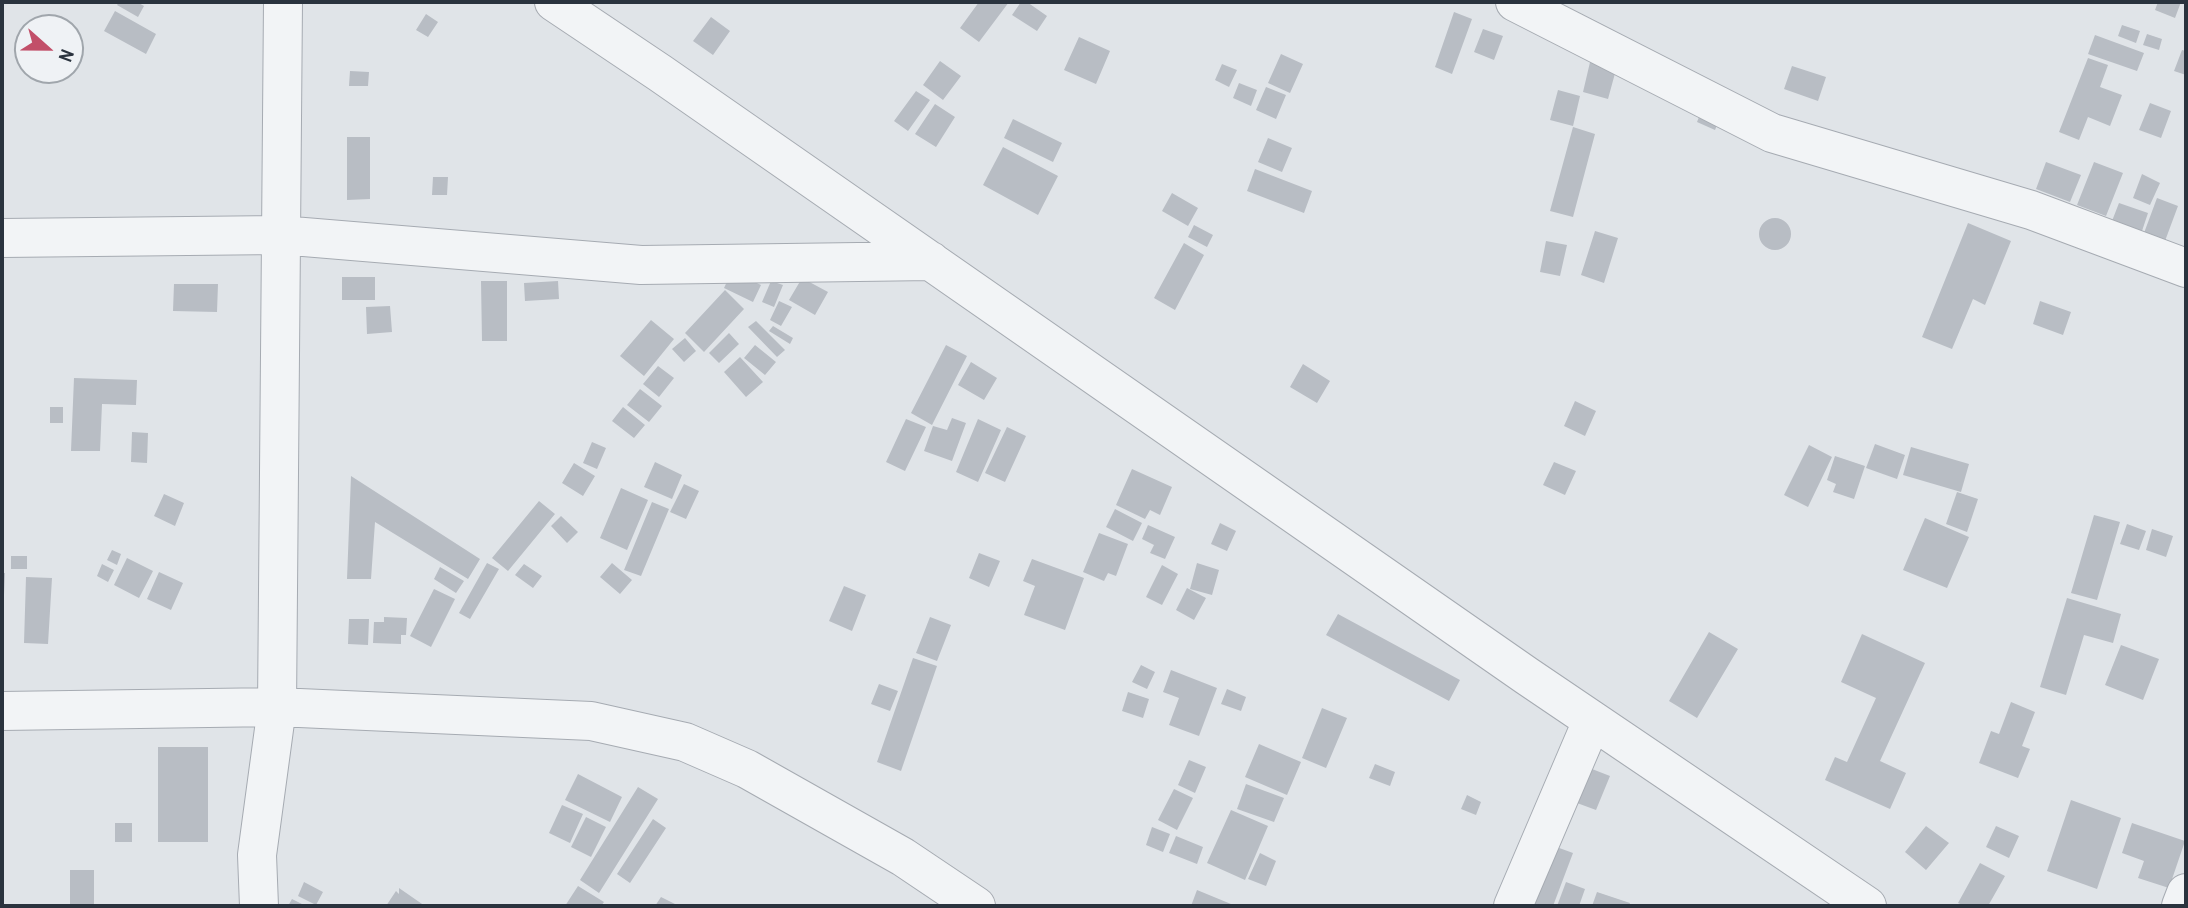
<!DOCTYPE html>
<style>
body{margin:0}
#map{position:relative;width:2188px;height:908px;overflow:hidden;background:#e0e4e8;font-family:"Archivo Narrow",sans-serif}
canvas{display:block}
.frame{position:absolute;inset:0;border:4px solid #2a333e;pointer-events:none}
.north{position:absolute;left:14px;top:14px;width:70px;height:70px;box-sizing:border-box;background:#eff2f5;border:2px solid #a0a6ac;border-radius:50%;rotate:111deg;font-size:19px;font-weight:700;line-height:28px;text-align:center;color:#2a333e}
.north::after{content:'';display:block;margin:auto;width:24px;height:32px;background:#c24f69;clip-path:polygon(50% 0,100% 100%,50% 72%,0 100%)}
</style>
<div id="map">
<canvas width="2188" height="908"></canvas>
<div class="frame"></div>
<div class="north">N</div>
</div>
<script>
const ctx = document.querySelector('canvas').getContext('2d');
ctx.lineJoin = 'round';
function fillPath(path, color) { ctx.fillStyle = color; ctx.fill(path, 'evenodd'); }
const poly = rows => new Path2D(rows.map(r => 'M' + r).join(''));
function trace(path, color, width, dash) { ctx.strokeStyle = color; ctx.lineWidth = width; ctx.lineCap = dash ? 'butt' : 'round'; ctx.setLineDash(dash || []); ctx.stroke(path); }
fillPath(poly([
 [119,2,137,2,144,6,138,17,117,5],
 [979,2,1009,2,979,42,960,28],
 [1021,2,1027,2,1047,16,1037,31,1012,15],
 [2158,2,2181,2,2175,18,2155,10],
 [115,11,156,34,146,54,104,31],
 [1454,12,1472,19,1452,74,1435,67],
 [426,14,438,22,428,37,416,30],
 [711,17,730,31,713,55,693,41],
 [2122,25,2140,31,2136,43,2118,36],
 [1483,29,1503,36,1494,60,1474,52],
 [2147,34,2162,39,2159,50,2143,45],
 [2095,35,2144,53,2137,71,2088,54],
 [1079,37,1110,51,1096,84,1064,70],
 [2182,50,2186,51,2186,75,2174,71],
 [1281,54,1303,64,1290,93,1268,83],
 [1591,58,1617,66,1608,99,1583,92],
 [2088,58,2108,65,2100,87,2122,95,2110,126,2088,117,2079,140,2059,132],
 [940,61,961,76,943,100,923,85],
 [1222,64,1237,70,1229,87,1215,80],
 [1792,66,1826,77,1818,101,1784,89],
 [350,71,369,72,368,86,349,86],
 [1239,83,1257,90,1251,106,1233,98],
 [1266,87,1286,95,1276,119,1256,110],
 [1558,90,1580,96,1573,126,1550,120],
 [916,91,930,100,908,131,894,121],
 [2150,103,2171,111,2161,138,2139,130],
 [935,104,955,117,936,147,915,134],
 [1703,107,1721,115,1715,130,1697,122],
 [1013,119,1062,143,1053,162,1004,138],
 [1573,127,1595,134,1573,217,1550,211],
 [347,137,370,137,370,199,347,200],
 [1268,138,1292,148,1282,172,1258,162],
 [1003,147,1058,176,1038,215,983,185],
 [2046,162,2081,175,2070,202,2036,189],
 [2094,162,2123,173,2106,216,2077,205],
 [1255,169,1312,191,1304,213,1247,191],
 [2142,174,2160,183,2150,205,2133,198],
 [433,177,448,177,447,195,432,195],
 [1172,193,1198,208,1188,226,1162,211],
 [2157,198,2178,206,2165,241,2144,233],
 [2119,203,2148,213,2142,231,2112,221],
 '1759 234a16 16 0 1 1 32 0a16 16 0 1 1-32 0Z',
 [1968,223,2011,241,1985,305,1973,299,1952,349,1922,337],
 [1194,225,1213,235,1207,247,1188,237],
 [1595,231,1618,238,1604,283,1581,275],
 [1546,241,1567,245,1560,276,1540,272],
 [1184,243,1204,255,1175,310,1154,298],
 [732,271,761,285,753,302,724,288],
 [342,277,375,277,375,300,342,300],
 [802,278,828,292,815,315,789,300],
 [481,281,507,281,507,341,482,341],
 [558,281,559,299,525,301,524,283],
 [771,281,783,285,774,307,762,302],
 [174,284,218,284,217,312,173,311],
 [725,290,744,309,704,352,685,333],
 [779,301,792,307,781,326,770,320],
 [2040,301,2071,312,2063,335,2033,324],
 [390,306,392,332,367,334,366,307],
 [651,320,674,339,644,376,620,356],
 [756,321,785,350,777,357,748,327],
 [773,326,793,338,790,344,769,331],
 [729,333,739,344,719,363,709,353],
 [685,338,696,351,684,362,672,349],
 [755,345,776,362,765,375,744,358],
 [946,345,967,356,932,425,911,413],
 [740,357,763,382,746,397,724,372],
 [971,362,997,378,984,400,958,385],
 [1303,364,1330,381,1317,403,1290,387],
 [658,366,674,378,659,397,643,384],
 [74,378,137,380,136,405,102,404,100,451,71,451],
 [640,389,662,406,649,422,627,405],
 [1575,401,1596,411,1585,436,1564,426],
 [50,407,63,407,63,423,50,423],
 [623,407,645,425,634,438,612,421],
 [952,418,966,423,952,461,924,451,933,426,947,430],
 [906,419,926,427,905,471,886,462],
 [978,419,1001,430,978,482,956,472],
 [1007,427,1026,436,1005,482,985,473],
 [132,432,148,433,147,463,131,462],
 [592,442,606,448,597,469,583,463],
 [1875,444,1905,455,1897,479,1866,468],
 [1809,445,1832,457,1808,507,1784,495],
 [1911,447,1969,464,1961,492,1903,475],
 [1835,456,1865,466,1854,499,1833,492,1836,484,1827,480],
 [655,462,682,475,672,499,644,487],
 [1554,462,1576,471,1565,495,1543,485],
 [574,463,595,476,583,496,562,483],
 [1132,469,1172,487,1160,515,1150,510,1145,519,1116,505],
 [351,476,480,559,468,579,375,522,371,579,347,579],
 [684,484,699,491,686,519,670,512],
 [621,488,648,500,627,550,600,538],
 [1957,492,1978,499,1967,532,1946,524],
 [164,494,184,503,175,526,154,516],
 [539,501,555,514,508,571,492,558],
 [652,502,669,509,641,576,624,570],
 [1115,509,1142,523,1133,541,1106,527],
 [2094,515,2120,522,2097,600,2071,593],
 [561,516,578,532,567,543,551,526],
 [1925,518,1969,537,1947,588,1903,570],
 [1220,523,1236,531,1227,551,1211,544],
 [2127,524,2146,531,2139,550,2120,544],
 [1148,525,1175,537,1165,559,1150,553,1154,545,1142,539],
 [2152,529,2173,536,2166,557,2146,550],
 [1099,533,1128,544,1116,576,1108,573,1104,581,1083,572],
 [112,550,121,554,117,565,107,560],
 [979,553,1000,561,989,587,969,578],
 [11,556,27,556,27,569,11,569],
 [127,558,153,571,139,598,114,585],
 [1032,559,1084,578,1065,630,1024,615,1035,586,1023,581],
 [487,563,499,569,470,619,459,613],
 [612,563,632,580,620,594,600,577],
 [1197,563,1219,570,1212,595,1190,589],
 [102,564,114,570,108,582,97,576],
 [524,564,542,576,533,588,515,575],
 [1162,565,1178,574,1162,605,1146,597],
 [440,567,464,581,456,593,434,579],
 [159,572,183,583,171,610,147,599],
 [2,573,5,573,4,595,2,595],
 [26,577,52,578,48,644,24,643],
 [844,586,866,595,852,631,829,621],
 [1187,588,1206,598,1194,620,1176,610],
 [434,589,455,599,431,647,410,636],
 [2067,598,2121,614,2113,643,2084,635,2066,695,2040,687],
 [1338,614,1460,680,1449,701,1326,635],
 [384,617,407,618,406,635,401,635,401,644,373,643,374,622,384,622],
 [930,617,951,625,937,661,916,653],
 [349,619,369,619,368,645,348,644],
 [1709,632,1738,649,1697,718,1669,701],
 [1862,634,1925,663,1880,761,1906,773,1890,809,1825,780,1835,757,1847,762,1876,698,1841,682],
 [2121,645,2159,659,2143,700,2105,685],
 [913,658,937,666,901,771,877,762],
 [1141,665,1155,672,1147,689,1132,682],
 [1171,670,1217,688,1199,736,1169,725,1179,698,1163,692],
 [879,684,898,691,890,711,871,704],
 [1227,689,1246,697,1241,711,1221,704],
 [1128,692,1149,699,1143,718,1122,711],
 [2011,702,2035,712,2022,746,2030,749,2018,778,1979,763,1991,731,1999,734],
 [1322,708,1347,718,1326,768,1302,758],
 [1259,744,1301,762,1287,795,1245,777],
 [158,747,208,747,208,842,158,842],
 [1189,760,1206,767,1195,793,1178,785],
 [1375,764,1395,772,1390,786,1369,778],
 [1592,769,1610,776,1596,810,1577,803],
 [578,774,622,797,610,822,565,800],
 [1246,784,1284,798,1274,822,1237,809],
 [638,787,658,799,599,893,580,880],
 [1174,789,1193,798,1177,830,1158,820],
 [1467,795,1481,802,1476,815,1461,809],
 [2071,800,2121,818,2097,889,2047,871],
 [562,805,583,814,570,843,549,833],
 [1231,810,1268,826,1245,880,1207,863],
 [586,817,606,827,591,857,571,847],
 [653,819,666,828,630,883,617,874],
 [115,823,132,823,132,842,115,842],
 [2132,823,2185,841,2169,888,2138,878,2144,861,2122,853],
 [1926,826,1949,843,1926,870,1905,852],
 [1996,826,2019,836,2009,858,1986,847],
 [1152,827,1170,834,1163,852,1146,845],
 [1176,836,1203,847,1197,864,1169,853],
 [1551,845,1573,853,1553,906,1528,906],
 [1260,853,1276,861,1266,886,1248,879],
 [1980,863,2005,876,1988,906,1965,906,1958,903],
 [70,870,94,870,94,906,70,906],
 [304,882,323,892,316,905,298,896],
 [1566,882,1585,889,1579,906,1557,906],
 [578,886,604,902,601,906,565,906],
 [399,888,425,906,386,906,396,891,399,894],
 [1197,890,1231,904,1230,906,1191,906],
 [1597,892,1630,903,1629,906,1592,906],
 [661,897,679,906,655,906],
 [292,899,306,906,288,906]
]), '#b8bdc4');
const street = poly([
 [554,2,660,73,1527,676,1867,906],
 [1515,2,1772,133,2031,210,2186,268],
 [2,238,280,235,641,265,931,261],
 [2,711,277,707,591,721,685,742,747,769,903,857,976,906],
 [259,906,257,855,277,707,283,2],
 [1513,906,1592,721],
 [2181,906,2186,893]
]);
trace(street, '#a6abb2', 40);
trace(street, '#f2f4f6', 38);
</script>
